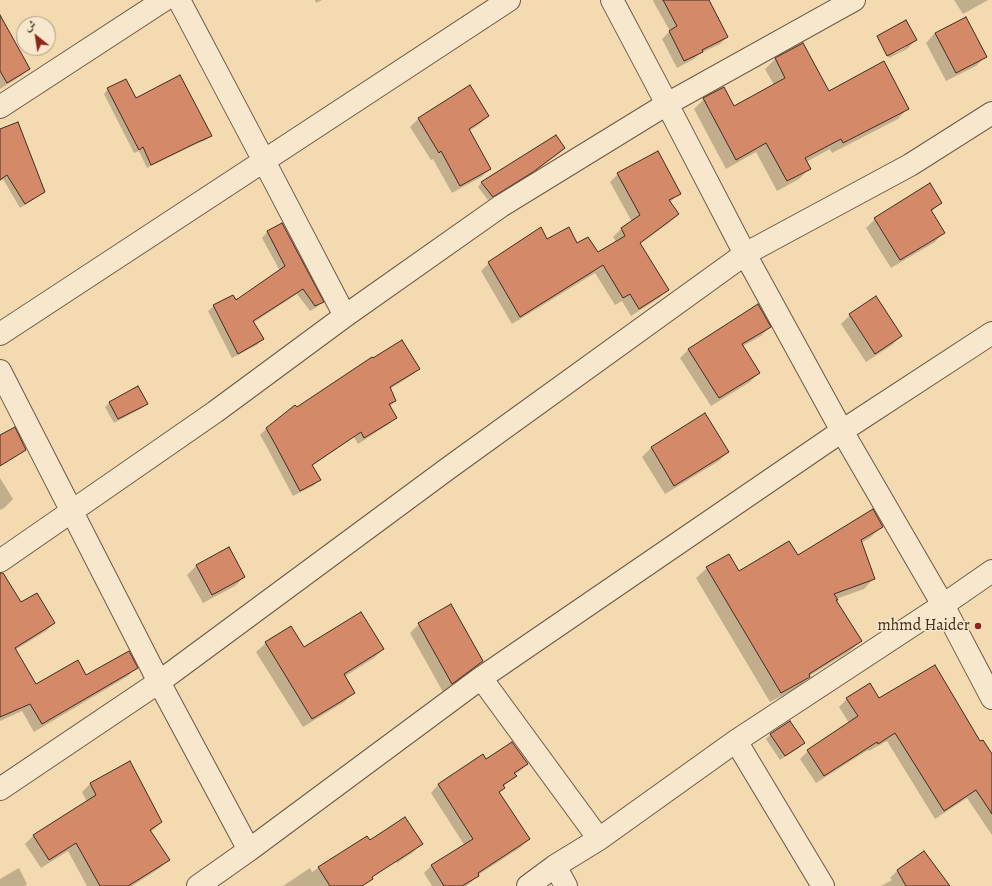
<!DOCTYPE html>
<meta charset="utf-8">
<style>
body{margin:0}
#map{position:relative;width:992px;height:886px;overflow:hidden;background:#f3dab1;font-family:Alegreya,Amiri,serif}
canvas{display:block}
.north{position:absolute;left:16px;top:16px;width:40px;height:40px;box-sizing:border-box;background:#f7e7cc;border:1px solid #ae9c88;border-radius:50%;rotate:330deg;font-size:11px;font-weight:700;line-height:16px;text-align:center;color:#402c21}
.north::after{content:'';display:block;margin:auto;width:14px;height:18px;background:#8f2418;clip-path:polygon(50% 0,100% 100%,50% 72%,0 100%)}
</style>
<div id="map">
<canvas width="992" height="886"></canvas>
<div class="north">ش</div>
</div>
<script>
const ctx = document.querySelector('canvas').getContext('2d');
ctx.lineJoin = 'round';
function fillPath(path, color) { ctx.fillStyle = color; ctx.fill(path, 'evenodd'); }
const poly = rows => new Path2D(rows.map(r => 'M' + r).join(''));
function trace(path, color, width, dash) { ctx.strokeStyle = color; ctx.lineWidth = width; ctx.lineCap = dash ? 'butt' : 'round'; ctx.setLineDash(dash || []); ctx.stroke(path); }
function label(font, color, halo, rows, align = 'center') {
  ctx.font = font + ' Alegreya,serif'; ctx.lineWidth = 3; ctx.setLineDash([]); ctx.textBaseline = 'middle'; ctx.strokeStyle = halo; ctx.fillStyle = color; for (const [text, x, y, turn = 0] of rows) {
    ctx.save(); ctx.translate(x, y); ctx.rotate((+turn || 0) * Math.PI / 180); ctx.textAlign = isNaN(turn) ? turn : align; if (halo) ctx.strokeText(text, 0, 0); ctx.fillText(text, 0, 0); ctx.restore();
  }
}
fillPath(poly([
 [315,0,322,0,316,3],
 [654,0,708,0,727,37,720,44,699,54,694,59,677,68,662,39,670,31,653,1],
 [954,0,988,0,963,14],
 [0,25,29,69,21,76,0,89],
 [935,33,985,57,976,66,946,81,926,43],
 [881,39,916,40,907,49,889,58],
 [906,45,906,47,895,53,894,51],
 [803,44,828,92,908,108,898,119,832,153,830,149,806,162,809,169,799,179,777,191,756,152,726,169,694,109,704,99,733,108,774,85,765,69,775,59],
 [108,89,136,99,211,136,206,140,192,146,147,168,139,151,134,153,104,94],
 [488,116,480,124,469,131,490,169,481,177,452,193,433,159,431,160,410,127,418,119],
 [0,143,43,192,39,196,20,208,3,179,0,181],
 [564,148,560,153,527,176,488,200,478,187,482,182],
 [618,174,679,194,669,203,678,214,670,222,640,244,667,290,659,298,631,316,622,301,615,305,595,273,512,324,481,271,489,263,547,240,577,244,598,254,617,243,613,237,621,229,632,222,610,182],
 [941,203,931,212,944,232,935,242,891,268,866,228,875,219],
 [282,224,322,302,317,307,310,311,297,294,253,323,263,339,257,345,232,358,208,311,214,306,235,301,280,271,262,238,267,232],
 [758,305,770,327,761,336,743,346,759,373,750,382,711,406,680,358,688,350],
 [850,315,901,336,892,345,866,362,841,324],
 [418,369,412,375,390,389,395,401,390,407,395,418,389,424,358,444,354,437,312,466,320,480,313,486,293,496,269,451,260,435,266,429,295,407,296,408],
 [110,402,146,404,142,408,114,423,105,407],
 [705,415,728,452,719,461,665,494,642,457,651,448],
 [0,478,13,499,4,508,0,510],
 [882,526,871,537,861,543,874,578,864,589,836,599,835,601,861,641,850,651,809,676,799,687,770,702,696,578,707,568,739,572,797,556],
 [196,566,244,577,235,586,203,603,187,575],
 [0,592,54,623,46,631,15,650,36,686,136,668,128,676,34,732,22,711,0,721],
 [419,624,482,661,473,670,443,692,410,633],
 [266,643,304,648,383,649,374,658,344,677,354,693,344,702,303,727,256,652],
 [847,699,879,700,980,743,992,756,992,835,967,798,935,819,887,741,869,751,868,750,816,783,800,759,808,751,849,723,839,707],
 [771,734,803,743,799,748,780,760,766,739],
 [483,755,486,760,527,764,519,772,515,774,515,776,503,787,503,788,499,793,529,839,521,847,478,875,478,876,470,883,466,886,432,886,424,873,432,865,465,846,431,793,438,785],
 [90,784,161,822,151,832,168,860,160,868,132,886,87,886,68,851,41,868,25,844,34,835,87,802,82,792],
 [367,837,370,842,421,844,412,853,397,863,396,861,358,886,283,886,310,868,312,872],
 [924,852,937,886,881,886,892,880,890,878,897,871],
 [19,868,27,884,25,886,0,886,0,879]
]), '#0003');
const building = poly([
 [663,0,709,0,728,37,702,50,703,52,684,61,669,31,677,26,663,0],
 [0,15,30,69,7,83,0,71,0,15],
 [966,17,987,57,956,73,935,33,966,17],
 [906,20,917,40,887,56,877,36,906,20],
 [803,43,829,91,884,61,909,109,843,143,841,139,805,158,811,169,787,181,766,143,736,160,703,98,724,87,734,106,785,78,775,58,803,43],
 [180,75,212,136,198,142,151,165,143,147,139,150,107,88,126,79,136,98,180,75],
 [470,85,489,116,469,129,491,169,460,186,441,151,439,153,418,118,470,85],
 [18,122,45,192,25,204,7,175,0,180,0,129,18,122],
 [556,135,565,148,533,172,493,197,481,182,556,135],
 [658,151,681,194,669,200,679,214,640,243,669,290,639,309,630,294,623,298,603,265,520,317,488,262,541,227,547,239,569,227,577,243,588,237,598,252,625,236,621,228,640,215,617,173,658,151],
 [930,183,942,203,931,210,945,233,900,260,874,218,930,183],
 [282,223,324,302,315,306,303,289,253,321,264,339,238,354,213,305,233,295,236,300,285,266,267,231,282,223],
 [876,296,902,336,875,354,849,314,876,296],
 [758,304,771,327,742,344,760,373,719,398,688,349,758,304],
 [402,340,420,369,390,387,396,401,389,404,397,418,364,438,361,432,312,465,321,480,300,491,275,444,266,428,295,405,297,407,372,357,373,358,402,340],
 [138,386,148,404,118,419,109,402,138,386],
 [705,413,729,452,674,486,651,447,705,413],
 [15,427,26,450,0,466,0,435,15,427],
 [873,509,883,527,861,540,875,579,834,594,838,600,836,600,862,641,809,674,810,677,781,693,706,567,729,554,739,571,789,541,798,555,873,509],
 [229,547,245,577,212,595,196,565,229,547],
 [0,573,3,573,21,602,37,593,55,623,15,648,36,684,78,660,86,675,129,651,138,668,42,724,30,704,0,717,0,573],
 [451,604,483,661,452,684,418,623,451,604],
 [361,612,384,649,344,674,355,693,312,719,265,642,291,626,304,647,361,612],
 [935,665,980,741,983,740,992,754,992,814,976,790,944,811,895,733,878,744,877,742,824,776,807,750,858,716,846,698,870,683,879,698,935,665],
 [790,721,805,743,785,756,770,734,790,721],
 [512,742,528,764,514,773,517,776,503,785,505,788,499,792,530,839,478,873,479,876,462,886,444,886,431,865,473,839,438,784,483,754,486,759,512,742],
 [130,761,162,822,150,830,170,860,128,886,100,886,76,843,49,860,33,835,96,795,90,783,130,761],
 [405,817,423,844,372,877,373,879,362,886,330,886,318,867,367,836,370,840,405,817],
 [924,851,950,886,906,886,897,870,924,851]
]);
fillPath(building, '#d48968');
trace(building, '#402c21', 1);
const minor = poly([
 [179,0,264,161,345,316],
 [612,0,667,104,745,254,842,431,943,605,992,698],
 [0,107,164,0],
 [0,334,509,0],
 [0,371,159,682,249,850],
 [0,561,215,412,345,316,501,206,667,104,854,0],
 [481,678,599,839],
 [736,741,823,886],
 [0,789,159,682,450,467,745,254,910,165,992,113],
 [555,866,566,886],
 [198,886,249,850,481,678,842,431,992,333],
 [528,886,555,866,599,839,736,741,943,605,992,571]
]);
trace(minor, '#6d5845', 24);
trace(minor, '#f7e7cc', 22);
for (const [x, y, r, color] of [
 [978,626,4,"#8f2418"]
]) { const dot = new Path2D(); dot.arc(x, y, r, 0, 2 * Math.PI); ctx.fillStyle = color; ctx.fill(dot); trace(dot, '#f7e7cc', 1.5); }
label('16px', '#402c21', '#f7e7cc', [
 ["mhmd Haider",970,626]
], 'right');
</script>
